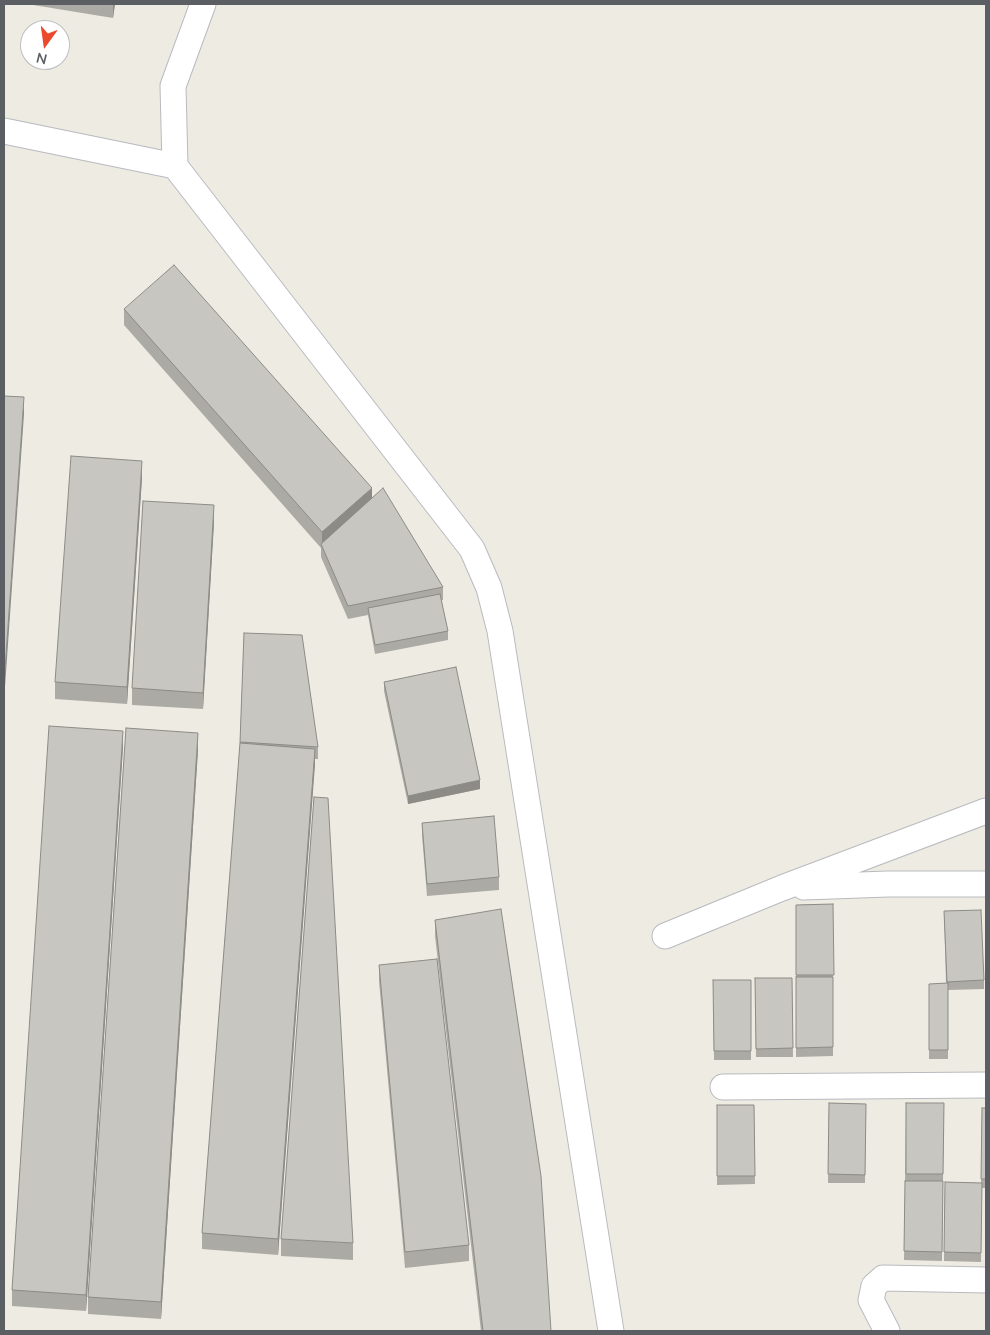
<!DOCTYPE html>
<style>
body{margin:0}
#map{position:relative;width:990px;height:1335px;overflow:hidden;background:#eeece2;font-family:Mulish,sans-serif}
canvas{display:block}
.frame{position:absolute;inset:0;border:5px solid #5b5e63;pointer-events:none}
.north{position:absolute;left:20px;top:20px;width:50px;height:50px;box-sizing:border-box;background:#fff;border:1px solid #bdbfc1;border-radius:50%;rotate:194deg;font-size:14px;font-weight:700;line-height:20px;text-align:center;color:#5b5e63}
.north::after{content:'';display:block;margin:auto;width:18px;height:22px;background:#eb492b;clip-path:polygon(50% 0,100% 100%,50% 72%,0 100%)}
</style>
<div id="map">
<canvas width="990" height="1335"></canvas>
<div class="frame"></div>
<div class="north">N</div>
</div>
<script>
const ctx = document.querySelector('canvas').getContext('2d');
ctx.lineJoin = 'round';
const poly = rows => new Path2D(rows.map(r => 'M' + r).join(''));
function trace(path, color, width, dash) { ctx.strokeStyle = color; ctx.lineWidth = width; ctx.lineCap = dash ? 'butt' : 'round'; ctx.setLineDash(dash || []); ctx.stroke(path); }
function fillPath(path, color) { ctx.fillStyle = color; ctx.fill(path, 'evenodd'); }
const street = poly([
 [203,4,173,86,175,166,472,549,489,588,500,631,611,1331],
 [4,131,175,166],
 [804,887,888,884,986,884],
 [665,936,782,888,986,811],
 [723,1087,986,1085],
 [887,1331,871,1300,874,1286,883,1278,986,1280]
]);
trace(street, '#b8babf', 27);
trace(street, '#fff', 25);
fillPath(poly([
 [27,4,115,4,113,18],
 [124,309,372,498,443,587,443,600,441,600,448,631,448,640,375,654,368,615,348,619,321,557,321,548,124,325],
 [142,478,127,704,55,699,55,682],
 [214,522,203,709,132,705,132,688],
 [244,633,318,747,318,759,315,759,278,1255,202,1249,202,1233,240,743],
 [384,682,480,789,408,804,384,691],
 [123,747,86,1311,12,1306,12,1290],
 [198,750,161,1319,88,1314,88,1297],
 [422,823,499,877,499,890,427,896,422,835],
 [833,904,833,1056,796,1057,796,905],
 [944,911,984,980,984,989,948,990,948,1059,929,1059,929,984,946,983],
 [435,920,551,1331,481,1331,435,936],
 [379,965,469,1245,469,1261,405,1268,379,981],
 [755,978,792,978,793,1057,756,1057],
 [713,980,751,980,751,1060,714,1060],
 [829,1103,866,1104,865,1183,828,1183],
 [906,1103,944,1103,942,1261,904,1260],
 [717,1105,754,1105,755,1184,717,1185],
 [982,1108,986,1108,986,1188,982,1188,981,1262,944,1261,945,1182,981,1183],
 [281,1239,353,1243,353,1260,281,1256]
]), '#acaaa5');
fillPath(poly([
 [113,4,115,4,113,18],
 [24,397,24,414,4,701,4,684],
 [142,461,142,478,127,704,127,687],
 [372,488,372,505,322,546,322,532],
 [214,505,214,522,203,709,203,693],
 [123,731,123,747,86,1311,86,1295],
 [198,733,198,750,161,1319,161,1302],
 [315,749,315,765,278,1255,278,1239],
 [480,780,480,789,408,804,408,796]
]), '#8c8b86');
const building = poly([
 [174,265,372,488,322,532,124,309,174,265],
 [4,396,24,397,4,684,4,396],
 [71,456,142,461,127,687,55,682,71,456],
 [383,488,443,587,348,606,321,544,383,488],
 [143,501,214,505,203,693,132,688,143,501],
 [440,594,448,631,375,645,368,608,440,594],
 [244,633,302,635,318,747,240,742,244,633],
 [456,667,480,780,408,796,384,682,456,667],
 [49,726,123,731,86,1295,12,1290,49,726],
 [126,728,198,733,161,1302,88,1297,126,728],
 [240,743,315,749,278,1239,202,1233,240,743],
 [314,797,328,798,353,1243,281,1239,314,797],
 [494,816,499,877,427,884,422,823,494,816],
 [833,904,834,975,796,975,796,905,833,904],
 [501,909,541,1176,551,1331,483,1331,435,920,501,909],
 [981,910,984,980,947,982,944,911,981,910],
 [437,959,469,1245,405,1252,379,965,437,959],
 [796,977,833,977,833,1047,796,1048,796,977],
 [755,978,792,978,793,1048,756,1049,755,978],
 [713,980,751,980,751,1051,714,1051,713,980],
 [948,983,948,1050,929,1050,929,984,948,983],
 [829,1103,866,1104,865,1175,828,1174,829,1103],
 [906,1103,944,1103,943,1174,906,1174,906,1103],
 [717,1105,754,1105,755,1176,717,1176,717,1105],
 [982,1108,986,1108,986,1179,981,1179,982,1108],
 [905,1181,943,1181,942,1252,904,1251,905,1181],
 [945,1182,982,1183,981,1253,944,1252,945,1182]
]);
fillPath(building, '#c8c6c0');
trace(building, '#8c8b86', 1);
</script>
